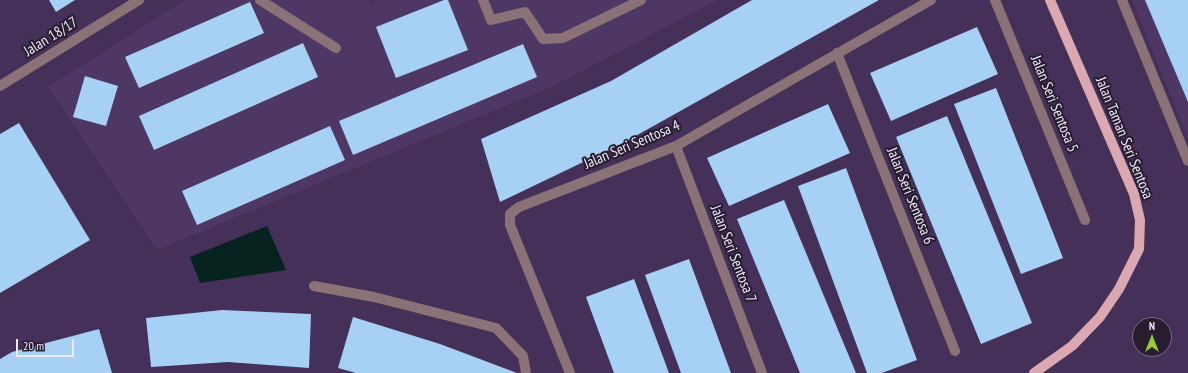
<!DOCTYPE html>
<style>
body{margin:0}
#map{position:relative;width:1188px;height:373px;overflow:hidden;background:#443058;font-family:"PT Sans Narrow",sans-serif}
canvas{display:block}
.north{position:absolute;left:1132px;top:317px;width:40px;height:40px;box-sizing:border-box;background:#261d2f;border:1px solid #776e81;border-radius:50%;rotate:0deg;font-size:11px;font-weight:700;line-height:16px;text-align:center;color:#f1e8fc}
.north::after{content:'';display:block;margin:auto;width:14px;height:18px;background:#9acb35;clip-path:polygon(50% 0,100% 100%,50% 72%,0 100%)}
.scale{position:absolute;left:16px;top:339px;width:58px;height:18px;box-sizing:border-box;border:2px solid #f1e8fc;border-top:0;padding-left:5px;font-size:12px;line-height:14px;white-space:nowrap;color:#f1e8fc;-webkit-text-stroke:3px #261d2f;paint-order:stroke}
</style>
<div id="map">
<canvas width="1188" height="373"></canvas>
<div class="north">N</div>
<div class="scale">20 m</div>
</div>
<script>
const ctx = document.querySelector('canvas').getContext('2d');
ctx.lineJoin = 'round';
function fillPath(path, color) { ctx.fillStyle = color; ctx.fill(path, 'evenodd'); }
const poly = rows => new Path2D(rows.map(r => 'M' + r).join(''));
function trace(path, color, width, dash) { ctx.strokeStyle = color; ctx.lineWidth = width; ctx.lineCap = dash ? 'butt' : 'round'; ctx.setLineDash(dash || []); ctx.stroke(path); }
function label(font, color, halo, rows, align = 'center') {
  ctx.font = font + ' "PT Sans Narrow",sans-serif'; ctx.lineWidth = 4; ctx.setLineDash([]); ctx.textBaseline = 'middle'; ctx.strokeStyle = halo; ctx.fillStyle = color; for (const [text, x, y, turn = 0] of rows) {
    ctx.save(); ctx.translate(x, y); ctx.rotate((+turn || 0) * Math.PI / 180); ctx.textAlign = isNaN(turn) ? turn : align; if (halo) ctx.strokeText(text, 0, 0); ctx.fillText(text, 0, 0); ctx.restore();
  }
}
fillPath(poly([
 [185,0,367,0,373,3,374,0,718,0,549,88,157,250,48,87],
 [1132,0,1188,0,1188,138]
]), '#4e3665');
fillPath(poly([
 [267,226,286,270,200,283,190,257]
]), '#072320');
fillPath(poly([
 [49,0,75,0,56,12],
 [444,0,448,0,468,50,396,78,376,27],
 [752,0,879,0,623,143,500,202,481,139,611,81],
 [1145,0,1188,0,1188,102],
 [250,2,264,33,139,88,125,57],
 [977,27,998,74,891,121,870,73],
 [303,43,318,77,154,150,139,116],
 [523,44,537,77,353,155,339,121],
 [85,76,118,86,106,126,73,117],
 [996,88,1063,258,1021,274,954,104],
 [828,104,850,153,729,206,707,158],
 [947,116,1032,323,981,344,896,137],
 [19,123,90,240,0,293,0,134],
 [330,126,345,160,197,225,182,191],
 [846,168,917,360,882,373,867,373,798,186],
 [784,200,856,373,800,373,737,219],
 [689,259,731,373,681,373,645,275],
 [634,279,669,373,614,373,586,297],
 [222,310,311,314,309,368,228,362,151,367,146,318],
 [353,317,440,344,517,373,356,373,338,368],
 [99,329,112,373,0,373,0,359,12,352]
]), '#a7d0f5');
trace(poly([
 [260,0,336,48],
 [483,0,491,20,525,12,543,39,563,38,641,0],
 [995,0,1085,220],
 [1122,0,1188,161],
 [837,53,955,351],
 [0,86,139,0],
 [676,146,762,373],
 [314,286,374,297,496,328,523,356,526,373],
 [570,373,510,225,510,214,519,207,676,146,931,0]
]), '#8b7276', 10);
trace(poly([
 [1034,373,1072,346,1100,317,1119,289,1139,249,1140,220,1134,194,1050,0]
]), '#dba7b1', 10);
label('15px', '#f1e8fc', '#261d2f', [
 ["Jalan 18/17",51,37,-32],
 ["Jalan Seri Sentosa 5",1054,104,68],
 ["Jalan Taman Seri Sentosa",1124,138,68],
 ["Jalan Seri Sentosa 4",632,145,-23],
 ["Jalan Seri Sentosa 6",910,196,68],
 ["Jalan Seri Sentosa 7",733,254,69]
]);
</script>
